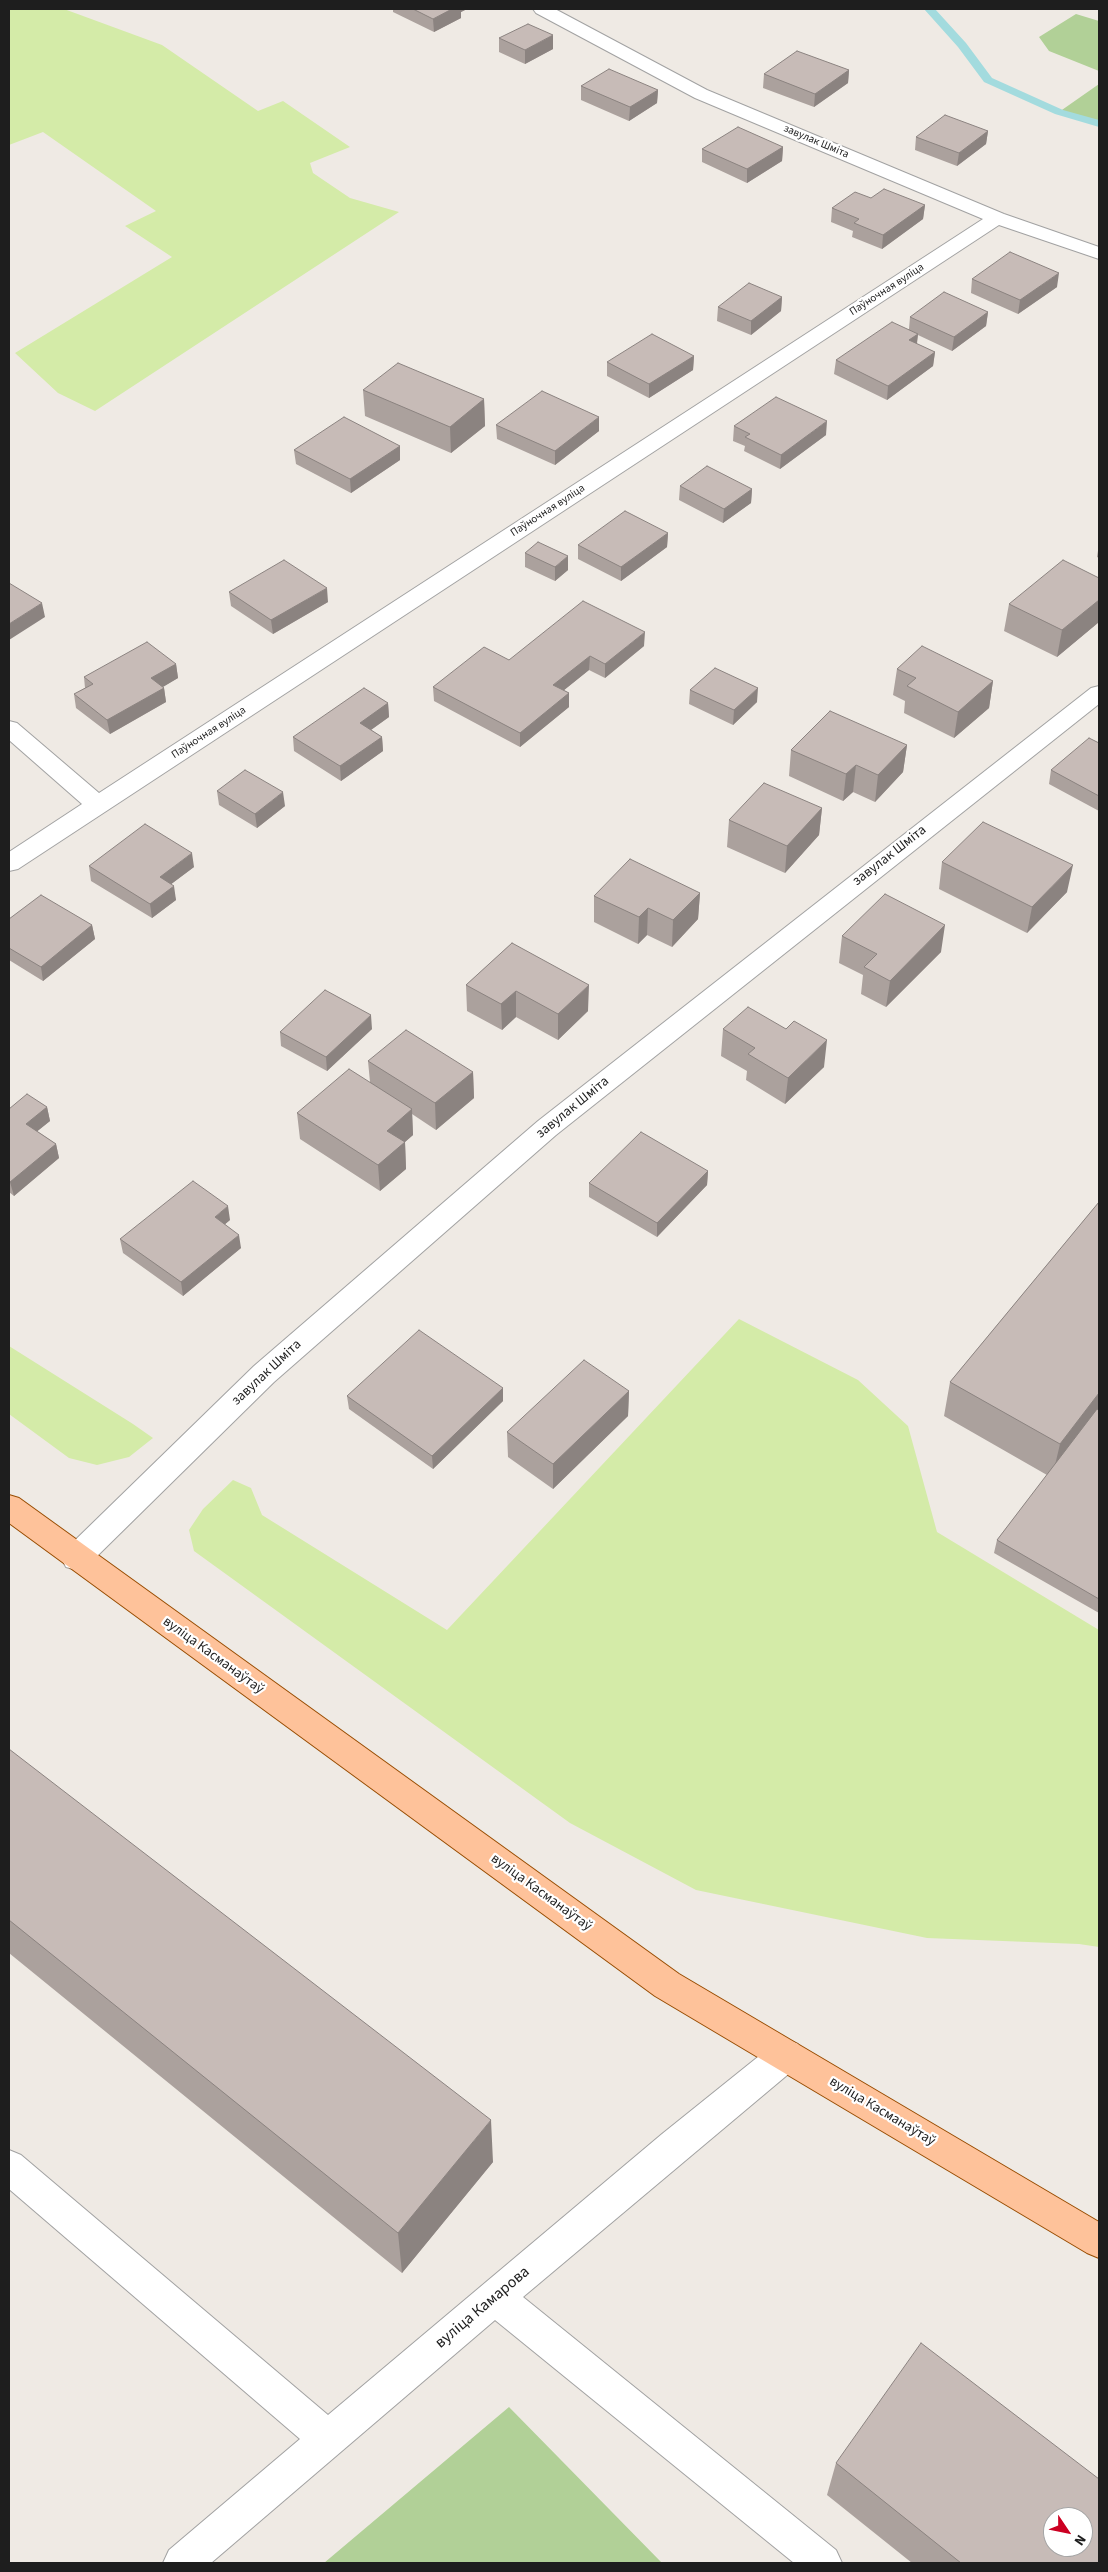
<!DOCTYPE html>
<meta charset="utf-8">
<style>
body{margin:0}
#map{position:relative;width:1108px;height:2572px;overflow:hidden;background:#efeae4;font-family:"Source Sans 3",sans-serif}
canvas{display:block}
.frame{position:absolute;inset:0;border:10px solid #1e1e1e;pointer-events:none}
.north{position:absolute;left:1043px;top:2507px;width:50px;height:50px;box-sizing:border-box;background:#fff;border:1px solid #a5a5a5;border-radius:50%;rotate:124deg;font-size:14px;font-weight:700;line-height:20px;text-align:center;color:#1e1e1e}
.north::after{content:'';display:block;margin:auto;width:18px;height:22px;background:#c02;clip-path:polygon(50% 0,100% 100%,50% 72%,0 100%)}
</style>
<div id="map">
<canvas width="1108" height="2572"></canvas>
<div class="frame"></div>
<div class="north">N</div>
</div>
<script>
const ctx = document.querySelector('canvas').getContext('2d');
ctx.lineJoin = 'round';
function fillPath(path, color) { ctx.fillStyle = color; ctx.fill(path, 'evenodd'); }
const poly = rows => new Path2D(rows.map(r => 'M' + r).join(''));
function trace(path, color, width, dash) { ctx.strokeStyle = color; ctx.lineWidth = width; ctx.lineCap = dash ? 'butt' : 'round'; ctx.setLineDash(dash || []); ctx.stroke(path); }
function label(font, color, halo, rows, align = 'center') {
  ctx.font = font + ' "Source Sans 3",sans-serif'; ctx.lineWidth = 4.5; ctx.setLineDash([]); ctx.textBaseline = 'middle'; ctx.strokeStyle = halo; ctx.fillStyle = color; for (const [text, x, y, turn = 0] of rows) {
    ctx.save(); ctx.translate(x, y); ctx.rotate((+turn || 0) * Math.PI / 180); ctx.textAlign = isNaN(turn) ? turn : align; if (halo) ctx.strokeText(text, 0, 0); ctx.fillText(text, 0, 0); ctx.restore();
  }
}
fillPath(poly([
 [9,9,64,9,162,45,258,111,283,101,350,147,310,163,313,173,350,198,399,212,95,411,58,393,15,353,172,257,125,226,156,211,43,132,9,145],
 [739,1319,858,1380,908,1426,937,1532,1099,1630,1099,1947,1079,1944,927,1938,696,1890,570,1823,194,1551,189,1530,203,1509,233,1480,251,1488,262,1515,447,1630],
 [9,1346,133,1424,153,1438,129,1457,97,1465,69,1458,9,1414]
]), '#d4eba8');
fillPath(poly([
 [1076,14,1099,21,1099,71,1049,51,1039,37],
 [1099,84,1099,124,1059,112],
 [509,2407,662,2563,324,2563]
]), '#b1d097');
fillPath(poly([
 [924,9,935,9,966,43,992,78,1063,110,1099,120,1099,127,1055,114,984,82,958,47,924,9]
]), '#a3dbde');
const minor = poly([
 [533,9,555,9,707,90,1004,214,1099,247,1099,259,999,225,18,869,9,871,9,852,82,804,9,740,9,721,17,723,99,793,983,219,695,98,536,13,533,9],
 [1099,686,1099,704,556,1135,274,1382,86,1567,76,1570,66,1567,61,1558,66,1549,254,1366,538,1121,1091,688,1099,686],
 [786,2039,798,2044,803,2055,798,2066,523,2297,836,2550,842,2563,794,2563,495,2320,211,2563,163,2563,169,2550,300,2439,9,2189,9,2150,21,2155,328,2415,662,2134,774,2044,786,2039]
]);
const major = poly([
 [9,1495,19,1498,679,1974,1099,2222,1099,2258,1087,2253,655,1996,9,1523,9,1495]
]);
trace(minor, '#a2a2a2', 2);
trace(major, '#984c00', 2);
fillPath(minor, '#fff');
fillPath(major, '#fec29a');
fillPath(poly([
 [393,9,467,9,461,12,461,18,434,32,393,12],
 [499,38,553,49,525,64,499,52],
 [849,70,848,83,814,107,763,88,764,74],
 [581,86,658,90,657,103,629,121,581,100],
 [988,131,986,144,957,166,915,150,916,137],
 [783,147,782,161,747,183,702,162,702,149],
 [871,198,925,205,923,219,882,249,852,237,853,231,831,222,832,208],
 [972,279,1057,287,1018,314,971,293],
 [782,297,781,311,751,335,717,321,718,307],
 [988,312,986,326,952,351,918,335,917,344,935,352,933,366,887,400,834,374,836,360,909,329,910,317],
 [694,356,693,370,649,398,607,376,607,362],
 [363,390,484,399,485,426,451,453,365,416],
 [496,425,599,431,555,465,497,439],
 [734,426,826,435,780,469,744,451,745,446,733,441],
 [400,446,400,460,351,493,296,464,294,450],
 [680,486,752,489,751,503,723,523,679,500],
 [668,533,667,547,621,581,578,559,578,545],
 [1099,544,1099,558,1097,557],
 [525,553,568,570,555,581,525,567],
 [1099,578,1099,622,1057,657,1004,631,1009,604],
 [229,592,328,602,273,634,231,606],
 [644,646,605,678,589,670,564,690,569,693,569,707,520,747,434,701,433,687,509,660],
 [176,664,178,678,162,687,164,688,166,702,110,734,76,708,74,694,85,688,84,677],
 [897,669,993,681,989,708,954,738,904,713,905,701,893,695],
 [690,690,757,702,733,725,689,704],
 [388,703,389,717,371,730,382,737,383,751,341,781,294,751,293,737],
 [1099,743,1099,811,1049,784,1051,770],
 [907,745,903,772,875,802,853,792,843,801,789,776,791,750],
 [217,791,285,806,257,828,219,805],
 [822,808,819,835,785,873,727,847,729,820],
 [942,862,1067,892,1027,933,939,889],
 [89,866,194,867,171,884,176,900,152,918,91,881],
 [700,893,698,919,672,947,647,935,638,944,594,922,594,896],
 [9,919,92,925,95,939,43,981,9,960],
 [842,936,941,952,886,1007,861,994,863,975,839,963],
 [512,943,588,1011,558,1040,516,1017,502,1030,467,1011,466,985],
 [372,1029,327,1071,281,1046,280,1032],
 [723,1029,824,1067,785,1104,746,1080,747,1071,721,1056],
 [368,1061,473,1072,474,1098,436,1130,412,1114,413,1135,405,1142,406,1169,380,1191,300,1139,297,1113,370,1082],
 [47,1107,50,1121,37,1131,56,1144,59,1158,14,1196,9,1192,9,1109],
 [708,1171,707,1185,657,1237,589,1197,589,1183],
 [1099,1202,1099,1613,994,1553,997,1540,1047,1475,944,1416,950,1382],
 [230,1220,225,1224,241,1248,183,1296,123,1253,120,1239],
 [503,1388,503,1401,433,1469,349,1409,347,1396],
 [629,1391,628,1416,553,1489,508,1457,507,1432],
 [9,1749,493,2162,402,2273,9,1953],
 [836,2463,1099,2563,912,2563,827,2495]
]), '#aba19d');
fillPath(poly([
 [452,9,467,9,461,12,461,18,434,32,433,19],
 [553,35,553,49,525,64,525,50],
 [849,70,848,83,814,107,815,94],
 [658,90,657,103,629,121,630,107],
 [988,131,986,144,957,166,959,153],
 [783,147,782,161,747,183,747,169],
 [925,205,923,219,882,249,883,235],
 [1059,273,1057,287,1018,314,1020,300],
 [782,297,781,311,751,335,751,321],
 [988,312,986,326,952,351,954,337],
 [918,334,916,348,909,340],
 [935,352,933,366,887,400,888,386],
 [694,356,693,370,649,398,649,384],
 [484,399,485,426,451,453,450,427],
 [599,417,599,431,555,465,555,451],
 [827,421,826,435,780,469,781,455],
 [400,446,400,460,351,493,350,479],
 [752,489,751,503,723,523,724,509],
 [668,533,667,547,621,581,621,567],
 [568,556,568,570,555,581,555,567],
 [327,588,328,602,273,634,271,620],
 [1099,600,1099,622,1057,657,1062,630],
 [42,603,45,617,9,640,9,624],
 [645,632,644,646,605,678,605,664],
 [590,656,589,670,553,699,553,685],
 [176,664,178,678,153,693,151,678],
 [993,681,989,708,954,738,958,712],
 [164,688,166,702,110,734,107,720],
 [758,688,757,702,733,725,734,710],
 [569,693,569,707,520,747,520,733],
 [388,703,389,717,361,737,360,723],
 [382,737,383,751,341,781,340,766],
 [907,745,903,772,875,802,878,775],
 [856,765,853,792,843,801,846,774],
 [283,792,285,806,257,828,255,814],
 [822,808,819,835,785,873,787,846],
 [192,853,194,867,162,891,160,877],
 [1073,865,1067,892,1027,933,1032,907],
 [174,886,176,900,152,918,150,904],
 [700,893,698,919,672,947,673,920],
 [648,908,647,935,638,944,639,917],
 [92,925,95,939,43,981,41,967],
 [945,925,941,952,886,1007,890,981],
 [589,985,588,1011,558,1040,558,1014],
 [516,991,516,1017,502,1030,501,1004],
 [371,1015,372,1029,327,1071,326,1057],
 [827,1040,824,1067,785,1104,788,1078],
 [473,1072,474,1098,436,1130,435,1103],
 [47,1107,50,1121,29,1138,26,1124],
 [412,1109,413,1135,405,1142,406,1169,380,1191,378,1165,387,1131],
 [56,1144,59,1158,14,1196,10,1182],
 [708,1171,707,1185,657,1237,657,1223],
 [228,1206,230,1220,217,1231,215,1217],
 [239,1235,241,1248,183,1296,181,1282],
 [503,1388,503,1401,433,1469,432,1456],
 [629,1391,628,1416,553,1489,553,1464],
 [1099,1393,1099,1417,1052,1478,1060,1444],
 [491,2120,493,2162,402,2273,398,2233]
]), '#8b8380');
const building = poly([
 [413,9,452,9,433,19,413,9],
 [528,24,553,35,525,50,499,38,528,24],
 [797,51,849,70,815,94,764,74,797,51],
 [609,69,658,90,630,107,581,86,609,69],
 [945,115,988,131,959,153,916,137,945,115],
 [738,127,783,147,747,169,702,149,738,127],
 [884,189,925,205,883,235,854,223,859,219,832,208,855,192,871,198,884,189],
 [1010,252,1059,273,1020,300,972,279,1010,252],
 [749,283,782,297,751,321,718,307,749,283],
 [944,292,988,312,954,337,910,317,944,292],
 [892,322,918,334,909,340,935,352,888,386,836,360,892,322],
 [652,334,694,356,649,384,607,362,652,334],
 [398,363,484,399,450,427,363,390,398,363],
 [542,391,599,417,555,451,496,425,542,391],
 [776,397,827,421,781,455,745,437,750,434,734,426,776,397],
 [344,417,400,446,350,479,294,450,344,417],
 [707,466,752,489,724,509,680,486,707,466],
 [625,511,668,533,621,567,578,545,625,511],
 [538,542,568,556,555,567,525,553,538,542],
 [284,560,327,588,271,620,229,592,284,560],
 [1063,560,1099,578,1099,600,1062,630,1009,604,1063,560],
 [9,583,42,603,9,624,9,583],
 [583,601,645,632,605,664,590,656,553,685,569,693,520,733,433,687,484,647,509,660,583,601],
 [147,642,176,664,151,678,164,688,107,720,74,694,93,684,84,677,147,642],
 [922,646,993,681,958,712,907,686,916,678,897,669,922,646],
 [715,668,758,688,734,710,690,690,715,668],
 [364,688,388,703,360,723,382,737,340,766,293,737,364,688],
 [830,711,907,745,878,775,856,765,846,774,791,750,830,711],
 [1089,738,1099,743,1099,796,1051,770,1089,738],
 [245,770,283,792,255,814,217,791,245,770],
 [764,783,822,808,787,846,729,820,764,783],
 [983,822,1073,865,1032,907,942,862,983,822],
 [145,824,192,853,160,877,174,886,150,904,89,866,145,824],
 [630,859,700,893,673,920,648,908,639,917,594,896,630,859],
 [885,894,945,925,890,981,864,967,877,954,842,936,885,894],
 [41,895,92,925,41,967,9,948,9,919,41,895],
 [512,943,589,985,558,1014,516,991,501,1004,466,985,512,943],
 [325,990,371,1015,326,1057,280,1032,325,990],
 [748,1007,786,1029,794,1021,827,1040,788,1078,748,1054,755,1048,723,1029,748,1007],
 [406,1030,473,1072,435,1103,368,1061,406,1030],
 [349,1069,412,1109,387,1131,405,1142,378,1165,297,1113,349,1069],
 [27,1094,47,1107,26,1124,56,1144,10,1182,9,1181,9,1109,27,1094],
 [641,1132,708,1171,657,1223,589,1183,641,1132],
 [193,1181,228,1206,215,1217,239,1235,181,1282,120,1239,193,1181],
 [1099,1202,1099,1393,1060,1444,950,1382,1099,1202],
 [419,1330,503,1388,432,1456,347,1396,419,1330],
 [584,1360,629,1391,553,1464,507,1432,584,1360],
 [1097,1409,1099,1410,1099,1599,997,1540,1097,1409],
 [9,1749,491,2120,398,2233,9,1920,9,1749],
 [921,2343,1099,2479,1099,2563,961,2563,836,2463,921,2343],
 [1053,2517,1083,2517,1083,2547,1053,2547,1053,2517]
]);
fillPath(building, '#c7bbb7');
trace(building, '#8b8380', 1);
label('11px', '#1e1e1e', '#fff', [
 ["завулак Шміта",816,142,23],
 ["Паўночная вуліца",887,290,-33],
 ["Паўночная вуліца",548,511,-33],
 ["Паўночная вуліца",209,733,-33]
]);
label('14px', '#1e1e1e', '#fff', [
 ["завулак Шміта",890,856,-38],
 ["завулак Шміта",573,1108,-39],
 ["завулак Шміта",267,1373,-43],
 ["вуліца Касманаўтаў",213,1656,36],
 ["вуліца Касманаўтаў",541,1893,36],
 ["вуліца Касманаўтаў",882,2112,31]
]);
label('16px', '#1e1e1e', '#fff', [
 ["вуліца Камарова",483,2308,-40]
]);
</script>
